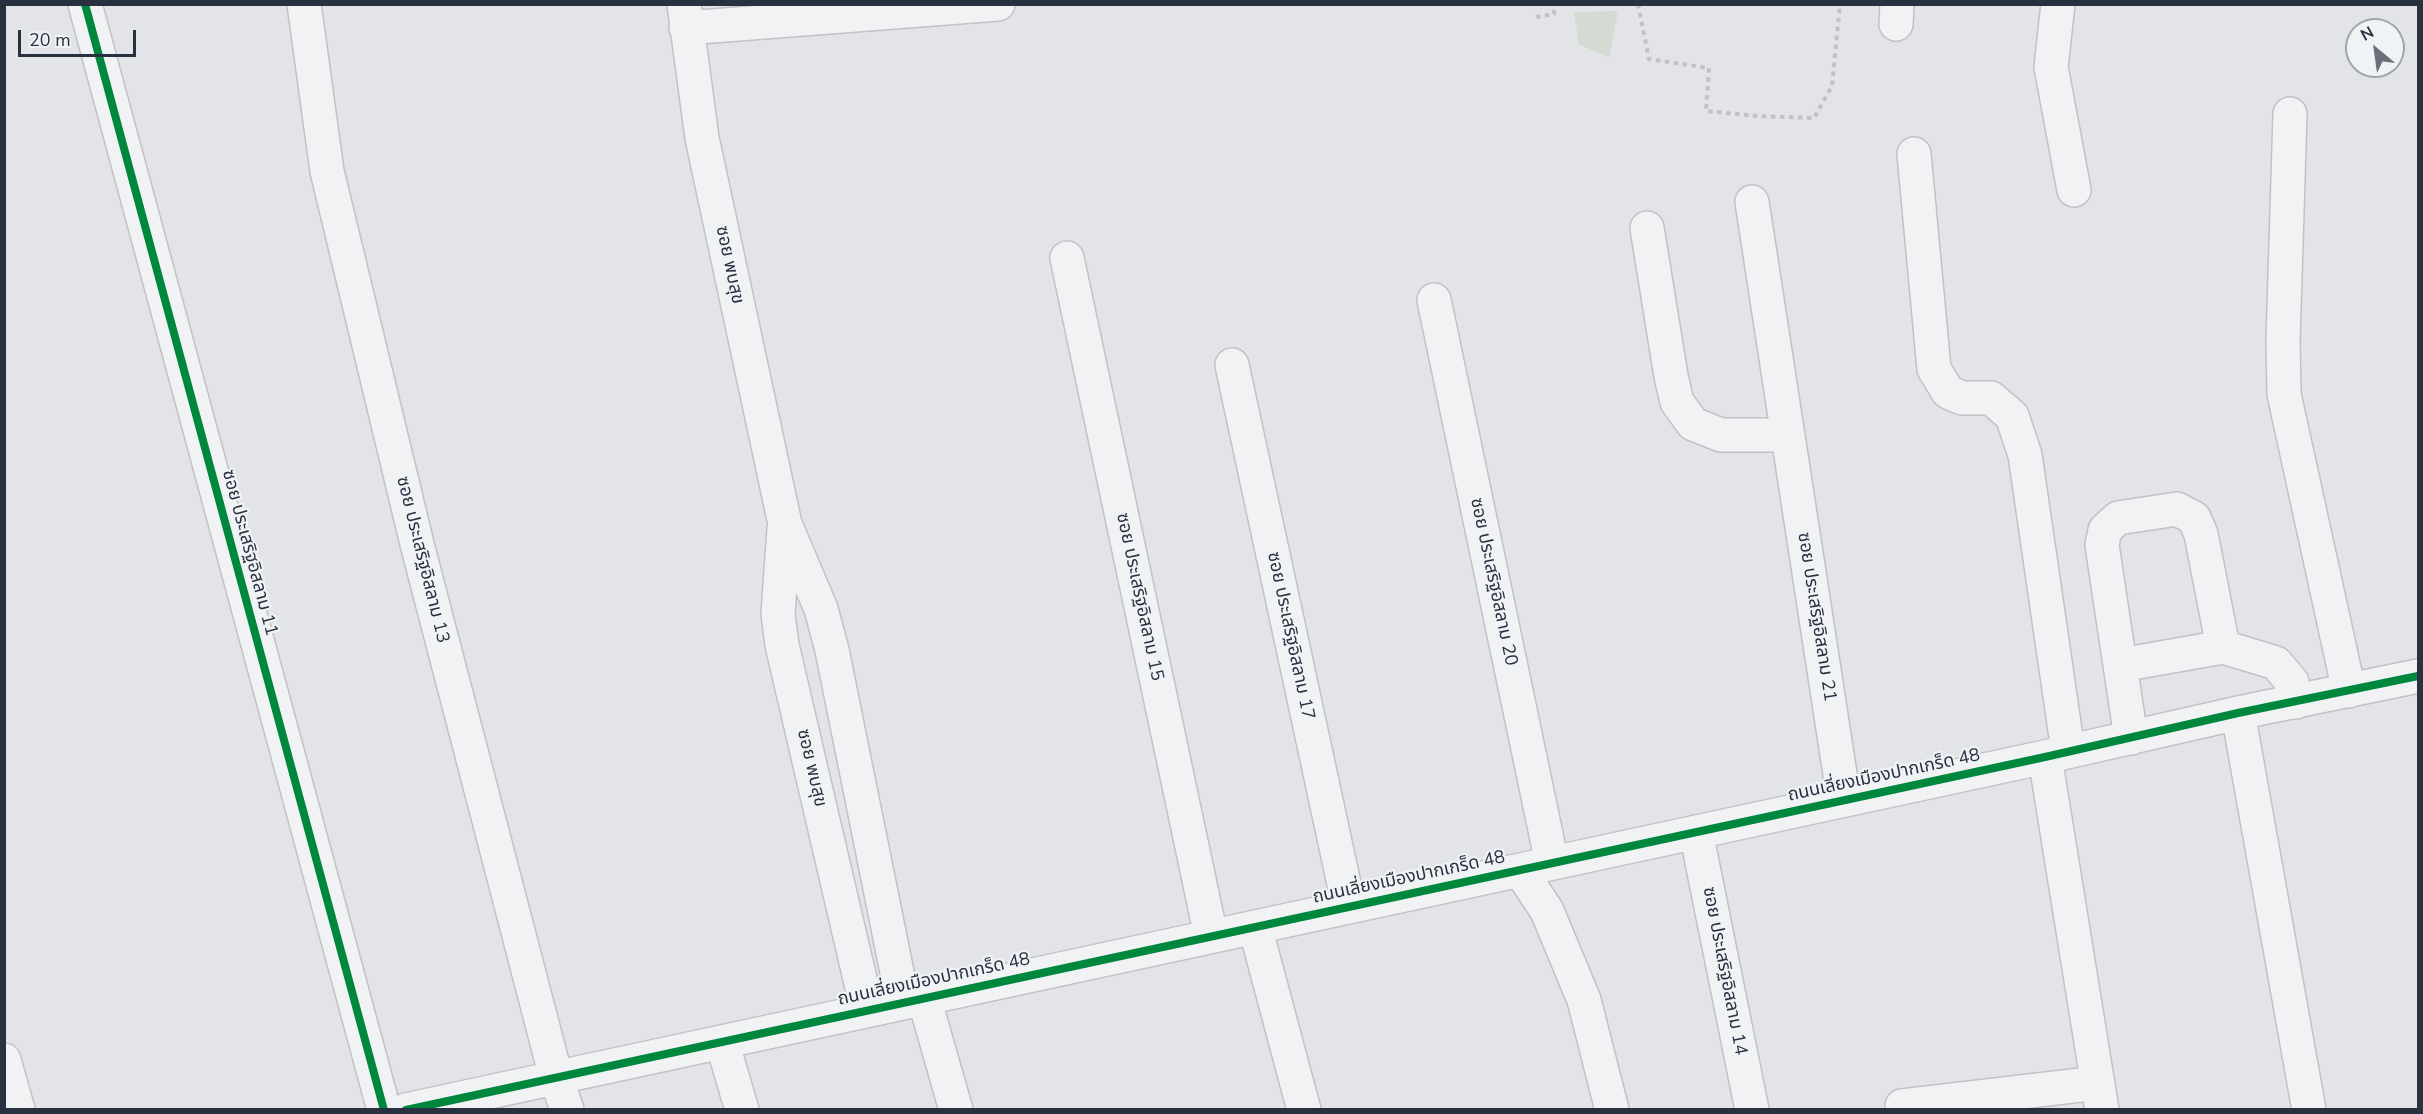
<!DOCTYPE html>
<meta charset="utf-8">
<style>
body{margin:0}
#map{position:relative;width:2423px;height:1114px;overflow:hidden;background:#e2e4e7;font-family:"Nunito Sans",sans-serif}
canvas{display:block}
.frame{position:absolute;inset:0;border:6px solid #293140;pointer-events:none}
.north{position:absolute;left:2345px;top:18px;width:60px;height:60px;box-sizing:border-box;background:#f0f3f6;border:2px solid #a0a5ad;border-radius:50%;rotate:331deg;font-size:16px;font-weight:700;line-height:24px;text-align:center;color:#293140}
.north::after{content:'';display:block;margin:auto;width:21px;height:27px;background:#6a707a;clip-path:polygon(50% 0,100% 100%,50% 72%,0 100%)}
.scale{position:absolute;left:18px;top:30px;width:118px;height:27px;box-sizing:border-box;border:3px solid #293140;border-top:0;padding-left:8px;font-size:18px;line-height:21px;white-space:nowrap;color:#293140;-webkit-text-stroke:4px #f0f3f6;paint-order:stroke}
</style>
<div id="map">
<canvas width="2423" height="1114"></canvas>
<div class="frame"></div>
<div class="north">N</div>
<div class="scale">20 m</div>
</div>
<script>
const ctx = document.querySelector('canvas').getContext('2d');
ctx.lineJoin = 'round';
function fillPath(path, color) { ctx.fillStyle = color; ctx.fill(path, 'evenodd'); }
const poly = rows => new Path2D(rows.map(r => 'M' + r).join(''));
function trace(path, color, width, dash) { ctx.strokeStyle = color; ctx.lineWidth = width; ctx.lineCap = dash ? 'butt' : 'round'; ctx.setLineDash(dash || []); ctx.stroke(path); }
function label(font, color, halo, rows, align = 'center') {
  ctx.font = font + ' "Nunito Sans","Noto Sans Thai",sans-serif'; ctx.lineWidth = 4.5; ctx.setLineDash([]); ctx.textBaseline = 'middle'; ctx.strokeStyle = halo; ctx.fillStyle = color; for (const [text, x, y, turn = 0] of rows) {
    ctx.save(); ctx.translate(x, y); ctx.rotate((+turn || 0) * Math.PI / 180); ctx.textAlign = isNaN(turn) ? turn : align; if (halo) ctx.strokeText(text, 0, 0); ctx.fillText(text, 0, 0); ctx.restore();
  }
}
fillPath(poly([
 [1618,11,1609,58,1579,44,1574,12]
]), '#d3dbd3');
const minor = poly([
 [85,4,384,1110],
 [304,4,327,171,418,548,556,1077,567,1110],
 [684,4,702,138,785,524,821,609,832,650,903,1002],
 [2058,4,2051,67,2074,190],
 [1896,24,1897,4],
 [686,28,998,4],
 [2290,114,2283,341,2284,394,2349,691],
 [1914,154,1934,369,1948,392,1962,398,1991,398,2012,416,2025,455,2068,751],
 [1752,202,1844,800],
 [1647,228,1671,376,1677,402,1693,424,1721,435,1788,435],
 [1067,258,1211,936],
 [1434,300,1552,863],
 [1232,365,1349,907],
 [784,529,778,614,782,645,867,1009],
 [2121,665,2223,647],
 [2238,713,2309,1110],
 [2131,738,2102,545,2105,530,2118,518,2177,509,2194,518,2201,534,2223,647,2276,663,2292,682,2296,702],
 [2045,757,2102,1110],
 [1696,832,1752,1110],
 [1520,870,1547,911,1584,1000,1612,1110],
 [1255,927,1304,1110],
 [924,998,956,1110],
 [722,1042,742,1110],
 [4,1060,18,1110],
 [1902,1106,2098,1083],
 [406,1110,2045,757,2238,713,2418,676]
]);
trace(minor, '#c0c2c5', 36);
trace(poly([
 [1638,4,1649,59,1709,68,1706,111,1757,116,1814,118,1832,86,1840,4],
 [1536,17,1554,14,1554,4]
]), '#c1c2c7', 4, [4.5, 4.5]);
trace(minor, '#f1f2f4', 33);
trace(poly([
 [85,4,384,1110],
 [406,1110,2045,757,2238,713,2418,676]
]), '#00873e', 8);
label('18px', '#293140', '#f0f3f6', [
 ["ซอย พบสุข",729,265,78],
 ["ซอย ประเสริฐอิสลาม 11",249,553,75],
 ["ซอย ประเสริฐอิสลาม 13",422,560,76],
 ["ซอย ประเสริฐอิสลาม 20",1493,582,78],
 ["ซอย ประเสริฐอิสลาม 15",1139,597,78],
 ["ซอย ประเสริฐอิสลาม 21",1816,617,81],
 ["ซอย ประเสริฐอิสลาม 17",1290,636,78],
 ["ซอย พบสุข",811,768,77],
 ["ถนนเลี่ยงเมืองปากเกร็ด 48",1884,776,-12],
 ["ถนนเลี่ยงเมืองปากเกร็ด 48",1409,878,-12],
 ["ซอย ประเสริฐอิสลาม 14",1724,971,79],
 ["ถนนเลี่ยงเมืองปากเกร็ด 48",934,980,-12]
]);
</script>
